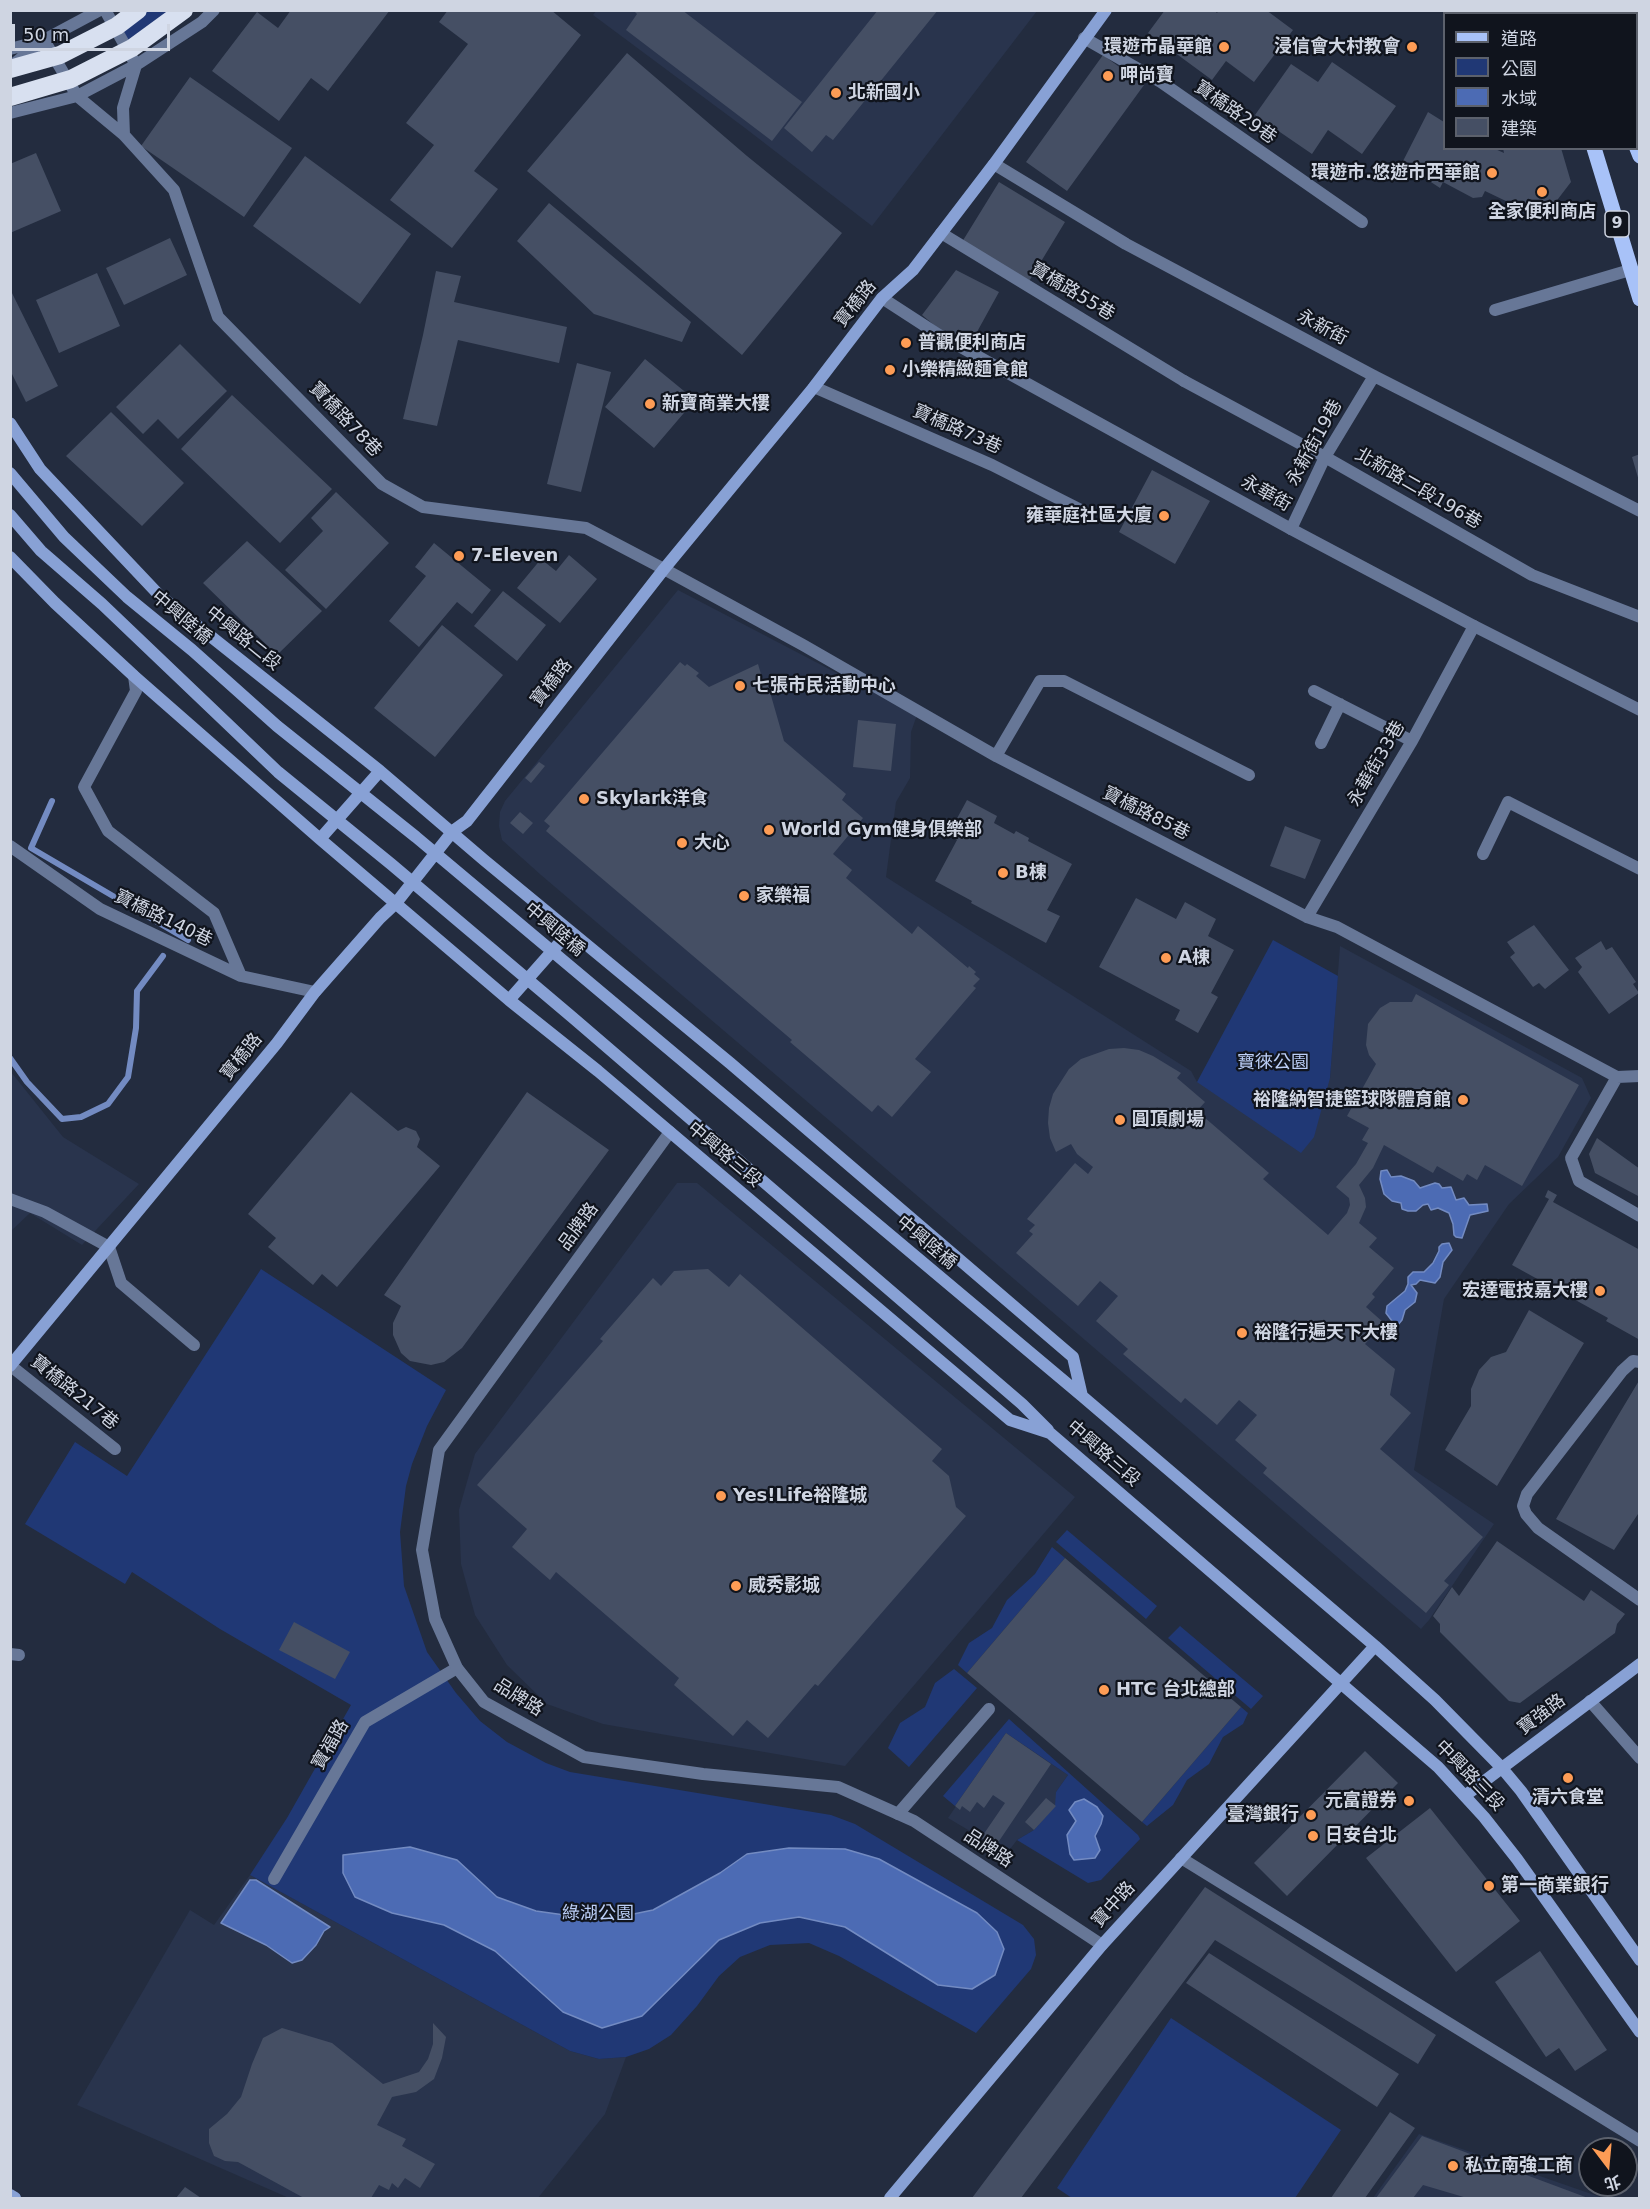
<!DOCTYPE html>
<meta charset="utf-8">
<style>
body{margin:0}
#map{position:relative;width:1650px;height:2209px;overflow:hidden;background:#232c3f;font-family:"DejaVu Sans","Noto Sans TC",sans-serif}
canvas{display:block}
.frame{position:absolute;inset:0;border:12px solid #cfd5e2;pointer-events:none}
.legend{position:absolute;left:1443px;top:12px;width:195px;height:138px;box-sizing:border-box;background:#10141d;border:2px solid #5c616c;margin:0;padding:8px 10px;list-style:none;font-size:18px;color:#cfd5e2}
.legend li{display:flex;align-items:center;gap:12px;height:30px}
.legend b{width:30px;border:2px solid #5c616c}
.north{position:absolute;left:1578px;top:2137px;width:60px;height:60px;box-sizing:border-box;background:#10141d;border:2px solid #5c616c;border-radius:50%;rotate:164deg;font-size:16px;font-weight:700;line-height:24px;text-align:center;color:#cfd5e2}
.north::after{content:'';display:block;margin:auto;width:21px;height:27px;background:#fd9c55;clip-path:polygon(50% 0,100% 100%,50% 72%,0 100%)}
.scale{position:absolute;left:12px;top:24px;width:158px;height:27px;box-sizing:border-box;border:3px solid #cfd5e2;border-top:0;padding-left:8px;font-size:18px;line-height:21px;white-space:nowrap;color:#cfd5e2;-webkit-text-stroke:4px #10141d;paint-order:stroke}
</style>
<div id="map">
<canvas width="1650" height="2209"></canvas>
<div class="frame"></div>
<ul class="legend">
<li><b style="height:8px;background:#a8c2f8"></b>道路</li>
<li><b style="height:16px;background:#203875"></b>公園</li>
<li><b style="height:16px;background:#4c6bb4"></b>水域</li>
<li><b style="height:16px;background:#454f64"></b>建築</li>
</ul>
<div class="north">北</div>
<div class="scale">50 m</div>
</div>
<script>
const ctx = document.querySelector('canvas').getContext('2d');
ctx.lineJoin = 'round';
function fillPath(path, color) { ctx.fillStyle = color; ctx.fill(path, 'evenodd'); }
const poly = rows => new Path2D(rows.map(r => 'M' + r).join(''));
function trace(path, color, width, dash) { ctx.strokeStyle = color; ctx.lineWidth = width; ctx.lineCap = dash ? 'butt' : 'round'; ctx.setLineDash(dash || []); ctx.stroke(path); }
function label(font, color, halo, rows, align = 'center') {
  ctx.font = font + ' "DejaVu Sans","Noto Sans TC",sans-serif'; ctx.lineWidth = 4.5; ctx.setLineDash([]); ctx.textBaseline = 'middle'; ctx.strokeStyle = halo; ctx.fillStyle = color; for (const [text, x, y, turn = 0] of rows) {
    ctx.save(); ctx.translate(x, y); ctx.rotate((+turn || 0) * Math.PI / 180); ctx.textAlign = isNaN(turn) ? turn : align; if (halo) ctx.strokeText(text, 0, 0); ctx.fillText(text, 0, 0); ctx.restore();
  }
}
fillPath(poly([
 [597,10,1037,11,872,226,745,128,593,15],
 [678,590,917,715,911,732,910,778,896,802,886,877,1191,1071,1197,1082,1330,1078,1340,946,1582,1078,1591,1098,1558,1157,1509,1204,1444,1299,1414,1470,1494,1524,1429,1620,1421,1629,864,1150,541,875,502,840,499,826,500,812,505,801],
 [11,1072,63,1137,139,1184,82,1245,30,1213,11,1231],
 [677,1183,697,1183,1075,1497,845,1766,603,1724,547,1704,507,1665,475,1615,461,1564,459,1510,475,1454],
 [1006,1733,1068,1775,1056,1792,1056,1806,1034,1830,1017,1840,1007,1853,948,1818],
 [250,1875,570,2051,599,2059,626,2057,605,2114,538,2198,289,2198,77,2105,190,1910,214,1925],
 [1419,2134,1603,2198,1373,2198]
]), '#29344d');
fillPath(poly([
 [145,11,169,11,128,40,122,28],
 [1273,940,1338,976,1330,1078,1314,1137,1301,1153,1197,1082],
 [261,1269,446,1390,427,1426,412,1464,406,1486,400,1532,404,1586,427,1652,456,1693,480,1721,507,1742,546,1763,570,1772,831,1815,855,1824,1023,1925,1034,1939,1036,1955,1031,1969,976,2033,839,1956,809,1943,770,1945,740,1957,719,1976,697,2006,671,2035,649,2049,626,2057,599,2059,570,2051,250,1875,287,1818,351,1705,220,1629,132,1572,125,1584,25,1524,75,1442,127,1476],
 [1067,1530,1157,1606,1146,1619,1056,1542],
 [1052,1547,1065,1558,967,1673,958,1665,969,1643,992,1628,1007,1600,1035,1574],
 [1180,1626,1263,1696,1251,1709,1168,1638],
 [954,1669,977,1688,909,1767,888,1748,900,1723,925,1707,935,1683],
 [1241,1707,1248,1713,1243,1724,1223,1737,1209,1764,1187,1780,1173,1805,1147,1826,1142,1822],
 [1009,1719,1138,1835,1140,1839,1101,1880,1088,1883,1017,1840,1034,1830,1055,1806,1056,1792,1068,1775,1006,1733,955,1806,943,1796],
 [1171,2018,1341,2130,1295,2198,1072,2198,1057,2188]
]), '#203875');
const water = poly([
 [1387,1170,1391,1177,1401,1176,1414,1181,1420,1188,1435,1183,1439,1184,1442,1188,1451,1187,1456,1200,1464,1198,1469,1205,1487,1204,1488,1211,1470,1215,1462,1238,1456,1237,1454,1235,1453,1224,1449,1213,1438,1208,1431,1210,1428,1204,1423,1205,1416,1211,1408,1211,1402,1209,1401,1203,1392,1201,1384,1194,1380,1179,1381,1171,1387,1170],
 [1449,1243,1452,1250,1443,1262,1440,1277,1435,1283,1420,1280,1416,1284,1411,1285,1417,1293,1415,1302,1405,1310,1402,1320,1397,1326,1395,1325,1386,1313,1387,1306,1405,1291,1408,1284,1408,1277,1413,1272,1424,1272,1433,1263,1439,1251,1439,1247,1442,1244,1449,1243],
 [1084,1799,1097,1807,1103,1816,1101,1824,1095,1836,1100,1850,1095,1858,1074,1860,1070,1854,1067,1835,1076,1821,1069,1810,1075,1802,1084,1799],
 [410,1847,457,1860,497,1897,536,1911,586,1918,619,1917,653,1910,720,1873,747,1854,789,1848,845,1849,879,1859,977,1913,997,1932,1004,1949,995,1975,972,1989,938,1985,845,1927,799,1917,760,1923,719,1940,642,2016,602,2028,563,2012,495,1951,444,1925,392,1913,355,1897,343,1873,343,1855,410,1847],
 [250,1880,256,1880,330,1927,324,1931,316,1945,302,1960,292,1963,266,1945,221,1923,250,1880]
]);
fillPath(water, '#4c6bb4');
trace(water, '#738bc2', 1.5);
trace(poly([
 [52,801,31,848,188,940],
 [10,1058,27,1082,62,1119,81,1117,108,1104,128,1077,136,1028,137,991,163,956]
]), '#738bc2', 6);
fillPath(poly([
 [291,10,390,10,328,91,311,78,279,121,212,71,257,12,278,28],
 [448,10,551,10,581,35,474,171,498,189,452,248,390,200,434,145,406,123,468,44,439,22],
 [633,10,682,10,802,102,772,141,626,30,637,14],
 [878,10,938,10,833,140,826,135,812,152,784,128],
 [1165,10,1214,10,1217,13,1219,10,1266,10,1293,30,1254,82,1226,61,1212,80,1148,33],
 [1461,10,1522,10,1522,14,1462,14],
 [627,53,747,156,842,233,742,355,527,171],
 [1103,55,1144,85,1067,191,1026,162],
 [1332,62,1396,106,1362,154,1328,130,1312,154,1255,115,1291,64,1318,82],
 [190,77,292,148,244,217,141,146],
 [1428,112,1444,122,1444,148,1493,148,1504,153,1503,148,1561,148,1571,182,1545,216,1533,214,1485,191,1482,197,1473,198,1443,182,1440,188,1402,163],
 [36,153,61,211,10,233,10,164],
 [305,156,411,234,360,304,253,226],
 [999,182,1065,222,1028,283,962,242],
 [549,203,691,322,682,342,594,314,517,241],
 [170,238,187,275,124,305,106,268],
 [956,270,999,292,972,341,940,330,922,315],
 [436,271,461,276,454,302,567,327,559,363,458,340,437,426,403,419,423,335],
 [97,273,120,326,59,353,36,300],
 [10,289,58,386,26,402,10,370],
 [180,344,227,391,178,439,158,419,143,434,116,407],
 [645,359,695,400,654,448,605,407],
 [577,363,611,372,581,492,547,484],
 [232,395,332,489,280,543,181,449],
 [111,412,184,483,142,526,66,456],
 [1640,454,1640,481,1639,481,1632,457],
 [1152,470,1210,501,1175,564,1119,532],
 [336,492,389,543,326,609,285,570,323,531,311,518],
 [247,541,322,611,277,655,203,583],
 [434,543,491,590,472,614,457,602,419,647,389,621,426,576,415,567],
 [569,555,597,579,560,623,517,588,541,559,556,571],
 [503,591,546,625,517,661,474,626],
 [442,625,503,675,435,757,374,708],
 [680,662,685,666,687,664,699,673,696,676,709,687,758,664,763,681,768,685,784,741,846,794,842,800,863,818,833,854,852,870,846,878,912,934,918,926,968,968,969,966,976,972,974,974,980,979,973,986,976,988,915,1059,931,1072,892,1117,878,1105,872,1112,790,1042,792,1040,546,831,550,826,544,821],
 [858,720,896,724,891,771,853,767],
 [539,762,545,766,531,783,525,778],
 [967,800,997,816,994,823,1014,834,1016,831,1029,838,1028,841,1072,864,1047,910,1060,916,1046,943,971,903,972,901,935,881,957,840,948,835],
 [520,812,533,823,523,834,510,823],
 [1285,826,1321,840,1305,879,1270,866],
 [1136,898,1176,919,1185,902,1216,919,1208,936,1234,950,1211,993,1218,997,1198,1033,1175,1020,1180,1010,1099,967],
 [1534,925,1569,970,1545,989,1539,983,1533,987,1510,957,1515,953,1507,942],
 [1601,941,1606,950,1612,947,1636,982,1633,984,1639,993,1609,1014,1578,972,1582,967,1575,958],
 [1416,994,1579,1085,1522,1186,1485,1165,1477,1180,1467,1174,1463,1181,1437,1166,1433,1173,1384,1145,1373,1168,1359,1185,1365,1198,1366,1207,1359,1223,1377,1238,1369,1247,1394,1268,1372,1294,1375,1297,1366,1307,1384,1323,1365,1344,1395,1369,1390,1395,1411,1413,1380,1449,1483,1537,1444,1581,1449,1585,1426,1613,1263,1473,1267,1468,1235,1440,1257,1415,1239,1400,1217,1425,1185,1398,1181,1403,1123,1354,1128,1349,1096,1321,1118,1296,1100,1281,1078,1306,1016,1253,1033,1234,1029,1231,1035,1225,1027,1219,1075,1163,1088,1174,1093,1167,1077,1154,1071,1144,1056,1152,1050,1138,1048,1123,1049,1108,1053,1094,1069,1069,1081,1059,1109,1049,1124,1048,1139,1050,1153,1056,1181,1073,1177,1078,1205,1102,1197,1111,1269,1173,1263,1179,1328,1235,1347,1213,1350,1205,1349,1198,1336,1187,1356,1164,1368,1143,1362,1140,1369,1128,1347,1116,1376,1064,1369,1055,1366,1045,1368,1024,1380,1008,1390,1002,1412,1002],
 [351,1092,398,1131,406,1127,416,1131,420,1139,417,1147,440,1166,337,1287,322,1274,313,1285,268,1247,276,1238,248,1214],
 [527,1092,609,1150,462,1348,444,1362,431,1365,410,1361,401,1353,393,1335,393,1323,401,1306,384,1295],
 [1597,1138,1640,1169,1640,1197,1595,1173,1589,1154],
 [1548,1190,1557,1195,1553,1202,1640,1250,1640,1340,1606,1321,1608,1318,1512,1265,1549,1199,1545,1197],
 [708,1269,729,1287,740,1274,942,1449,932,1461,949,1476,956,1507,966,1516,818,1686,815,1684,768,1738,747,1720,733,1736,674,1685,679,1678,556,1572,550,1580,512,1547,527,1529,477,1485,603,1341,600,1339,653,1278,661,1286,674,1271],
 [1529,1310,1584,1343,1497,1486,1445,1450,1471,1406,1471,1389,1479,1370,1491,1357,1506,1352],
 [1640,1379,1640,1511,1614,1550,1556,1519],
 [1497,1541,1584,1601,1591,1590,1625,1614,1617,1624,1615,1633,1520,1703,1509,1701,1440,1632,1440,1624,1433,1616,1452,1587,1459,1596],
 [1065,1558,1241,1707,1142,1822,967,1673],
 [294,1622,350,1652,335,1679,279,1650],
 [1006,1733,1051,1764,995,1847,981,1838,1005,1803,993,1795,984,1808,977,1802,970,1812,962,1806,960,1810,955,1806],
 [1365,1751,1398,1783,1287,1896,1254,1863],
 [1046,1798,1056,1806,1034,1830,1025,1822],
 [1430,1808,1520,1921,1456,1972,1366,1858],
 [1205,1887,1436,2035,1418,2064,1215,1940,1021,2198,972,2198],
 [1540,1951,1607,2050,1575,2071,1559,2048,1546,2057,1495,1982],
 [1209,1953,1399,2074,1377,2107,1186,1983],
 [433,2023,446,2037,442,2058,434,2079,416,2092,392,2097,377,2125,406,2139,402,2146,435,2164,420,2188,405,2178,398,2188,392,2183,389,2190,379,2185,371,2198,304,2198,238,2162,225,2161,214,2156,209,2143,209,2129,227,2114,241,2097,252,2064,263,2038,282,2028,332,2043,383,2084,419,2072,428,2059,433,2044],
 [1390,2112,1415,2128,1365,2198,1331,2198],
 [1422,2136,1588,2198,1467,2198,1423,2185,1413,2198,1376,2198],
 [185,2187,201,2198,176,2198]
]), '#454f64');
trace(poly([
 [1084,38,1161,82,1362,222],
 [1636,116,1640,115],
 [994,164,1126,244,1374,376,1640,511],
 [1495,310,1630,270],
 [1184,381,1325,457,1532,575,1640,617],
 [814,387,992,465,1083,511],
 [1291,529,1325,457,1374,376],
 [664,569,803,645,996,756,1307,917,1337,927,1617,1077,1640,1076],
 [134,676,136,691,84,787,108,831,214,913,241,976],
 [1314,691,1412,741],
 [1321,743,1340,704],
 [996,756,1040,681,1064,681,1249,775],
 [10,846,100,909,241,976,315,992],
 [1483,854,1508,802,1640,869],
 [1307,917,1412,741,1474,626],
 [1617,1077,1571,1158,1579,1181,1640,1216],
 [10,1199,45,1212,109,1247,121,1283,194,1345],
 [1640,1362,1633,1361,1622,1371,1527,1494,1523,1506,1526,1514,1538,1528,1640,1600],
 [11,1366,115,1449],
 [10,1654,19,1655],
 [1590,1701,1640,1758],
 [898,1814,989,1709],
 [1181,1858,1640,2141],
 [274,1879,365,1722,457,1668]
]), '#677797', 12);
trace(poly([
 [105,10,136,65,123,108,124,135],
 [10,49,44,40,100,10],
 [14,64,44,40,77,96,124,135,174,190,218,317,382,484,423,507,586,528,664,569],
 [10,113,77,96,136,65,202,22,214,10],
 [941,233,1184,381],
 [882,298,939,335,1291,529,1474,626,1640,710],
 [670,1132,439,1450,422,1550,435,1619,457,1668,484,1702,584,1757,703,1774,838,1787,914,1821,1102,1945]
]), '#677797', 12);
trace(poly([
 [10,423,40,469,160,596,380,771,484,860,730,1063,1073,1357,1082,1396],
 [10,473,64,537,127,597,192,650,277,726,416,837,1082,1396,1375,1646,1435,1700,1501,1767,1521,1791,1640,1960],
 [10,515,41,551,102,604,278,772,391,864,572,1017,1022,1404,1048,1430],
 [10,557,55,603,134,676,320,839,509,1000,598,1071,1010,1420,1050,1433,1438,1767,1484,1817,1517,1859,1640,2032],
 [320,839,380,771],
 [509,1000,570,931],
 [10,1366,277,1043,315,992,380,918,396,903,453,831,467,821,664,569,814,387,882,298,913,270,994,164,1106,10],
 [1466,1795,1640,1664],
 [10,2195,15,2198],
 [890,2198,1102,1945,1375,1646]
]), '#88a1d5', 12);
trace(poly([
 [1552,10,1553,14],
 [1596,10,1597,14],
 [1636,146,1640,156],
 [1594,148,1640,299]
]), '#a8c2f8', 15);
trace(poly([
 [10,69,60,55,117,26,138,10],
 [10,97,71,79,132,48,184,10]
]), '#d8e0f0', 18);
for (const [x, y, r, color] of [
 [1224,47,6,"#fd9c55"],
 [1412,47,6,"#fd9c55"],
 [1108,76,6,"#fd9c55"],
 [836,93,6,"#fd9c55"],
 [1492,173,6,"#fd9c55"],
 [1542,192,6,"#fd9c55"],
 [906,343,6,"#fd9c55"],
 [890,370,6,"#fd9c55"],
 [650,404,6,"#fd9c55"],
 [1164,516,6,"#fd9c55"],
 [459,556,6,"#fd9c55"],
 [740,686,6,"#fd9c55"],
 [584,799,6,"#fd9c55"],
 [769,830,6,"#fd9c55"],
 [682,843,6,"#fd9c55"],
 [1003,873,6,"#fd9c55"],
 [744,896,6,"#fd9c55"],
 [1166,958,6,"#fd9c55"],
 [1463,1100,6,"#fd9c55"],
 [1120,1120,6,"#fd9c55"],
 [1600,1291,6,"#fd9c55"],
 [1242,1333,6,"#fd9c55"],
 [721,1496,6,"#fd9c55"],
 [736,1586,6,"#fd9c55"],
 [1104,1690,6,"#fd9c55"],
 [1568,1778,6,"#fd9c55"],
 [1409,1801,6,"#fd9c55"],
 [1311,1815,6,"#fd9c55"],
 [1313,1836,6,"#fd9c55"],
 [1489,1886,6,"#fd9c55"],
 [1453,2166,6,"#fd9c55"]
]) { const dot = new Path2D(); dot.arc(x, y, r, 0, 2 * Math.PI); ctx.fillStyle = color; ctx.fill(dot); trace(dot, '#10141d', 2); }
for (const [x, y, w] of [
 [1617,224,24]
]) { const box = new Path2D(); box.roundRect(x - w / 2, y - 13, w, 26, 4.5); ctx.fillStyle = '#10141d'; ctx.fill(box); trace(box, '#cfd5e2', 1.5); }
label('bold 16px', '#cfd5e2', null, [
 ["9",1617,224]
]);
label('bold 18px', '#cfd5e2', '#10141d', [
 ["環遊市晶華館",1212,47,"right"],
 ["浸信會大村教會",1400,47,"right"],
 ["呷尚寶",1120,76],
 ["北新國小",848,93],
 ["環遊市.悠遊市西華館",1480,173,"right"],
 ["全家便利商店",1542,212,"center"],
 ["普觀便利商店",918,343],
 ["小樂精緻麵食館",902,370],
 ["新寶商業大樓",662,404],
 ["雍華庭社區大廈",1152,516,"right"],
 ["7-Eleven",471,556],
 ["七張市民活動中心",752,686],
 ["Skylark洋食",596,799],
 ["World Gym健身俱樂部",781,830],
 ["大心",694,843],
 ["B棟",1015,873],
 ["家樂福",756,896],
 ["A棟",1178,958],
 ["裕隆納智捷籃球隊體育館",1451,1100,"right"],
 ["圓頂劇場",1132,1120],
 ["宏達電技嘉大樓",1588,1291,"right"],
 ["裕隆行遍天下大樓",1254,1333],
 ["Yes!Life裕隆城",733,1496],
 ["威秀影城",748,1586],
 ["HTC 台北總部",1116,1690],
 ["清六食堂",1568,1798,"center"],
 ["元富證券",1397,1801,"right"],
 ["臺灣銀行",1299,1815,"right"],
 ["日安台北",1325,1836],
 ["第一商業銀行",1501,1886],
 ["私立南強工商",1465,2166]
], 'left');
label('18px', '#cfd5e2', '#10141d', [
 ["寶橋路29巷",1235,113,35],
 ["寶橋路55巷",1072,292,31],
 ["寶橋路",856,304,-51],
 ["永新街",1322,328,28],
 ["寶橋路78巷",345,420,46],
 ["寶橋路73巷",957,430,24],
 ["永新街19巷",1315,443,-61],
 ["北新路二段196巷",1418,489,30],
 ["永華街",1266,494,29],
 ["中興陸橋",181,618,40],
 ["中興路二段",243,639,39],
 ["寶橋路",552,683,-52],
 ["永華街33巷",1377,764,-60],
 ["寶橋路85巷",1146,814,27],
 ["寶橋路140巷",163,919,26],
 ["中興陸橋",554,930,40],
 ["寶橋路",242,1057,-51],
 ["中興路三段",724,1155,40],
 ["品牌路",579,1227,-54],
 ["中興陸橋",926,1243,40],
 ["寶橋路217巷",74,1393,39],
 ["中興路三段",1103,1454,41],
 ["品牌路",518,1698,32],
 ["寶強路",1542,1715,-37],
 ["寶福路",331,1745,-60],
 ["中興路三段",1469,1776,46],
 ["品牌路",988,1849,33],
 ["寶中路",1114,1905,-48]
]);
label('18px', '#bccff7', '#10141d', [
 ["寶徠公園",1273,1063],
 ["綠湖公園",598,1914]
]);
</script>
